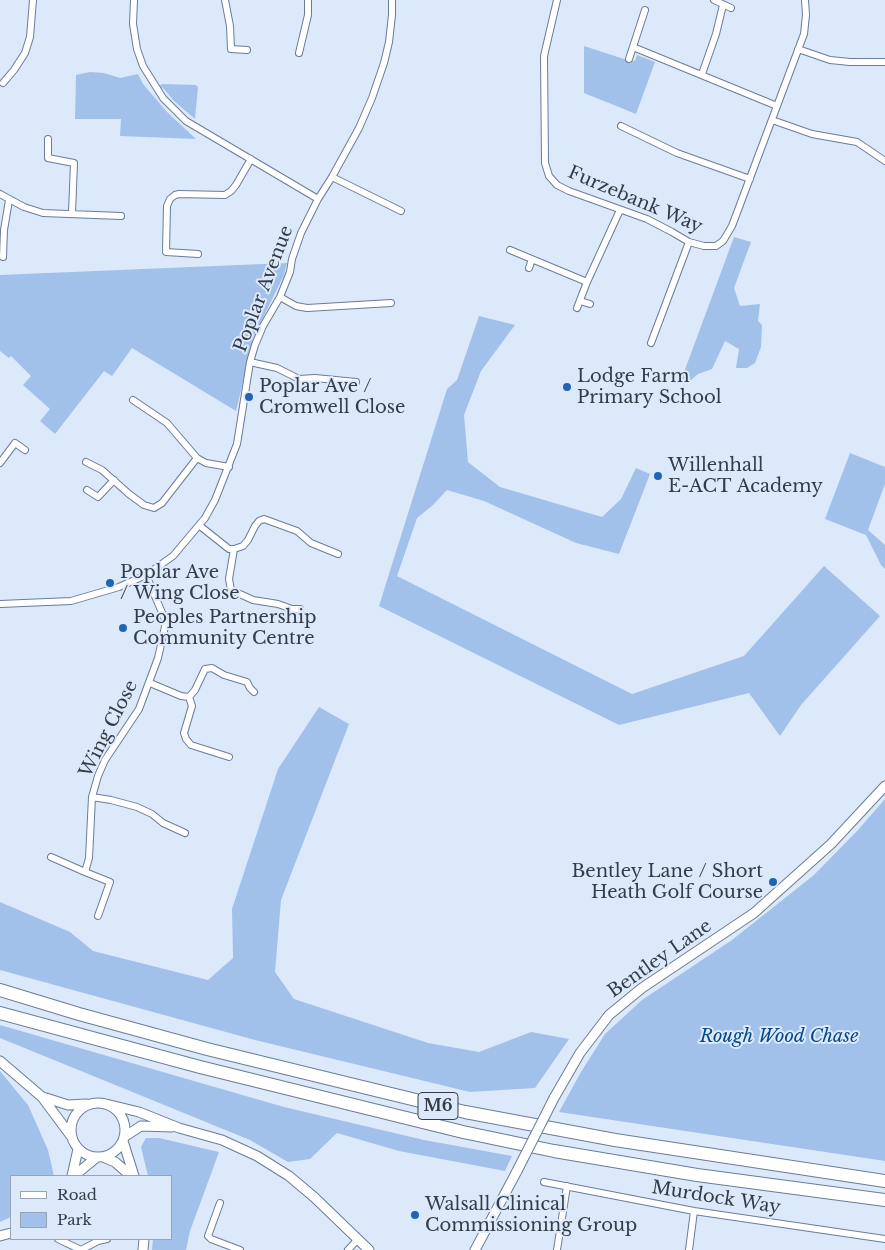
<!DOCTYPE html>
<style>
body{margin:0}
#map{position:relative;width:885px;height:1250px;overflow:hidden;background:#dce9fa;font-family:"Libre Baskerville",serif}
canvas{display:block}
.legend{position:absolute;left:10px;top:1175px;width:162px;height:65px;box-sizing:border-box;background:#dce9fa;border:1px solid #99a4b3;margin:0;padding:6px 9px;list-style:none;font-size:15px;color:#343c48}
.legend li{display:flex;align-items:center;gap:10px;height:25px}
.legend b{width:25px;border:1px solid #99a4b3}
</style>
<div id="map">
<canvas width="885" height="1250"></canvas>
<ul class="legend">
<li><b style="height:6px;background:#fff"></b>Road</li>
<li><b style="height:14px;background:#a1c1eb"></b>Park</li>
</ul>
</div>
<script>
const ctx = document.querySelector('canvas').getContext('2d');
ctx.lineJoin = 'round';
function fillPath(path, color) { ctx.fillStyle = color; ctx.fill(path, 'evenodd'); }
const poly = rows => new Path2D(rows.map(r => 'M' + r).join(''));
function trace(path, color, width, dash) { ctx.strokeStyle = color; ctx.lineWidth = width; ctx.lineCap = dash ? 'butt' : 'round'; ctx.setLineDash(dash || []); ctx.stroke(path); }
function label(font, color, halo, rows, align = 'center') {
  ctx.font = font + ' "Libre Baskerville",serif'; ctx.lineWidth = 4; ctx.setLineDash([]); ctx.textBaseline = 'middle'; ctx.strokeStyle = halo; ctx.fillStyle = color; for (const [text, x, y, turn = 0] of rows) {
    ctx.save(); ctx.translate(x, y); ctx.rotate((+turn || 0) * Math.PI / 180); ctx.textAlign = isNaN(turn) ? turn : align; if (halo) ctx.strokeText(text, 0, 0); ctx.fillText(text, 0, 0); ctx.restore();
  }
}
fillPath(poly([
 [584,46,624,59,635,61,637,55,655,62,636,114,584,93],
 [90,72,104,73,120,78,138,74,143,84,167,112,196,139,120,136,121,119,75,119,76,75],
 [162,84,196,85,198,87,195,119,174,101,164,89,159,86],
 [734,237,751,242,734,288,740,306,760,304,758,321,762,325,761,347,755,363,747,368,736,368,739,349,725,341,712,369,698,374,689,382,680,383],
 [287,263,284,275,254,336,236,411,132,348,112,376,104,371,55,434,40,421,50,409,23,385,31,376,11,356,9,358,0,351,0,275],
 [479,316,515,325,481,371,464,415,468,462,500,487,602,517,621,499,636,468,650,474,619,554,576,543,484,501,447,490,433,505,417,518,397,576,632,694,744,656,824,566,880,616,801,705,780,736,749,693,619,725,379,606,447,389,457,380],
 [850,453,885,467,885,484,868,530,885,545,885,569,881,565,866,535,825,519],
 [319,707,349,724,281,900,275,972,294,999,428,1043,479,1052,531,1032,569,1039,535,1088,470,1092,255,1040,0,970,0,902,70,932,93,951,208,980,233,958,232,909,278,769],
 [885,799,885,1161,559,1112,581,1072,605,1034,642,1000,732,940,814,875,858,830],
 [0,1025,284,1107,424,1140,512,1156,505,1171,399,1151,337,1133,310,1159,288,1162,250,1140,0,1038],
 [0,1071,28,1105,48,1150,54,1176,11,1176,11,1217,0,1222],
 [146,1138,159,1138,219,1152,190,1231,186,1250,152,1250,153,1239,171,1239,171,1176,148,1176,141,1147]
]), '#a1c1eb');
const street = poly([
 [134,0,133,24,137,49,143,66,163,98,186,121,318,199],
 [225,0,230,26,231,49,247,50],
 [557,0,544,56,545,163,549,176,557,185,569,191,647,219,672,232,689,242,704,246,716,246,723,241,732,226,804,34,806,15,805,0],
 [714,0,731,8],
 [633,47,777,106],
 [798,49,830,60,850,62,885,62],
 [299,53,308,15,308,0],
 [629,59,645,10],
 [702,74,716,34,723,5],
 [3,83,14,70,25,53,30,37,33,0],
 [772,120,812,134,857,142,885,161],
 [621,126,677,153,750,179],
 [48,139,48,158,74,163,72,213],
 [332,177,401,211],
 [0,194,24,207,43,213,121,216],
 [510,250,587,282,620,210],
 [198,254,166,252,167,206,170,199,175,195,179,194,225,195,231,191,236,185,251,159],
 [3,257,4,230,9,200],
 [529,268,532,259],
 [280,297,296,306,307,308,391,303],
 [580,301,590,304],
 [577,308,587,282],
 [651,343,689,242],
 [250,362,277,368,299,379,315,378,356,382],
 [197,458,206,463,229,467],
 [86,462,102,470,129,494,144,505,154,508,162,503,197,458,167,423,133,400],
 [0,463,15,443,25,450],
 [87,490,98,497,114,480],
 [200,526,229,549,234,549],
 [0,604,71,601,119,587,146,575,173,556,205,518,215,500,237,444,250,362,255,345,263,326,280,297,290,272,292,259,301,233,318,199,332,177,359,128,372,98,384,63,389,42,392,15,392,0],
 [300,609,292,609,278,604,253,600,231,590,229,579,234,549,243,546,248,540,255,526,259,521,264,519,297,531,311,543,338,554],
 [150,683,181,696,189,697],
 [229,757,191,745,186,739,184,733,192,706,189,697,195,690,205,669,212,668,224,675,247,682,250,688,254,692],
 [92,797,111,800,137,807,152,814,163,823,185,833],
 [51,857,85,872],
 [98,916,110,882,85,872,89,858,92,797,98,776,105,760,139,709,158,658,166,622,146,575],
 [544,1182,694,1211,885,1239],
 [220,1203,208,1236,211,1239,240,1250],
 [58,1239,81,1250],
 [81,1250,98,1241,107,1239],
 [348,1250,358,1239],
 [557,1250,567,1186],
 [689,1250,694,1211]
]);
const secondary = poly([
 [0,1061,42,1097,71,1136],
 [43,1097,68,1105,86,1104],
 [554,1098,580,1053,609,1015,642,988,754,913,831,844,885,786],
 '71 1130a27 27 0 1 1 54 0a27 27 0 1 1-54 0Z',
 [106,1104,139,1112,179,1128,222,1140,257,1156,289,1176,314,1197,369,1250],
 [124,1137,141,1126,172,1127],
 [123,1141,134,1176],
 [103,1157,115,1162,131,1176],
 [72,1176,78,1149],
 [74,1176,97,1157],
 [0,1236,11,1233],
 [143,1250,144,1239],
 [475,1250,517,1171]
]);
const highway = poly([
 [0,990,79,1014,207,1049,465,1112,615,1140,885,1181],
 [0,1013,200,1067,463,1132,554,1151,697,1175,885,1200]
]);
trace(street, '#697d97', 8);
trace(secondary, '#697d97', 11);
trace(highway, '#697d97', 14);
trace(street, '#fff', 6);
trace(secondary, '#fff', 9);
trace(highway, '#fff', 12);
const secondaryBridge = poly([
 [517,1171,554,1098]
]);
trace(secondaryBridge, '#697d97', 11, []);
trace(secondaryBridge, '#fff', 9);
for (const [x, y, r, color] of [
 [567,387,5,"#1f65b5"],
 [249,397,5,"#1f65b5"],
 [658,476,5,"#1f65b5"],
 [110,583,5,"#1f65b5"],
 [123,628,5,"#1f65b5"],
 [773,882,5,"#1f65b5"],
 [415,1215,5,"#1f65b5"]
]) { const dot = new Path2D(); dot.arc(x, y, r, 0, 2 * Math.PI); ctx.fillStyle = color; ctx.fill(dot); trace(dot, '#dce9fa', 2); }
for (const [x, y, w] of [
 [438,1106,40]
]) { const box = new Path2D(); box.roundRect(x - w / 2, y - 13.5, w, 27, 4); ctx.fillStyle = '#dce9fa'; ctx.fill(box); trace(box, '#343c48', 1); }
label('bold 16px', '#343c48', null, [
 ["M6",438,1106]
]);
label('18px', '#343c48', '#dce9fa', [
 ["Furzebank Way",635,200,23],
 ["Poplar Avenue",264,289,-69],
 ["Wing Close",109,729,-63],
 ["Bentley Lane",660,959,-35],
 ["Murdock Way",716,1198,9]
]);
label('18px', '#343c48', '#dce9fa', [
 ["Lodge Farm",577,377],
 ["Primary School",577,398],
 ["Poplar Ave /",259,387],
 ["Cromwell Close",259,408],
 ["Willenhall",668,466],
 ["E-ACT Academy",668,487],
 ["Poplar Ave",120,573],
 ["/ Wing Close",120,594],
 ["Peoples Partnership",133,618],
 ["Community Centre",133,639],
 ["Bentley Lane / Short",763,872,"right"],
 ["Heath Golf Course",763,893,"right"],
 ["Walsall Clinical",425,1205],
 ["Commissioning Group",425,1226]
], 'left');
label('italic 18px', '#05488e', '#dce9fa', [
 ["Rough Wood Chase",779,1037]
]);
</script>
